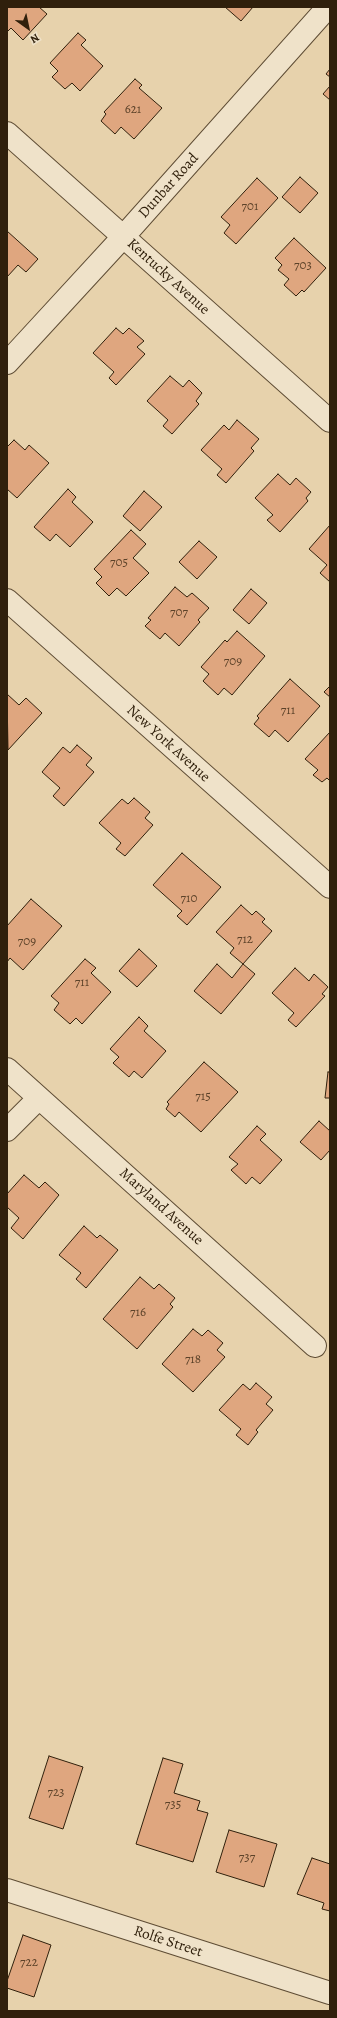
<!DOCTYPE html>
<style>
body{margin:0}
#map{position:relative;width:337px;height:2018px;overflow:hidden;background:#e7d2ac;font-family:Alegreya,serif}
canvas{display:block}
.frame{position:absolute;inset:0;border:8px solid #30200c;pointer-events:none}
.north{position:absolute;left:8px;top:8px;width:40px;height:40px;-webkit-text-stroke:3px #efe2c9;paint-order:stroke;rotate:147deg;font-size:11px;font-weight:700;line-height:16px;text-align:center;color:#30200c}
.north::after{content:'';display:block;margin:auto;width:14px;height:18px;background:#30200c;clip-path:polygon(50% 0,100% 100%,50% 72%,0 100%)}
</style>
<div id="map">
<canvas width="337" height="2018"></canvas>
<div class="frame"></div>
<div class="north">N</div>
</div>
<script>
const ctx = document.querySelector('canvas').getContext('2d');
ctx.lineJoin = 'round';
function fillPath(path, color) { ctx.fillStyle = color; ctx.fill(path, 'evenodd'); }
const poly = rows => new Path2D(rows.map(r => 'M' + r).join(''));
function trace(path, color, width, dash) { ctx.strokeStyle = color; ctx.lineWidth = width; ctx.lineCap = dash ? 'butt' : 'round'; ctx.setLineDash(dash || []); ctx.stroke(path); }
function label(font, color, halo, rows, align = 'center') {
  ctx.font = font + ' Alegreya,serif'; ctx.lineWidth = 3; ctx.setLineDash([]); ctx.textBaseline = 'middle'; ctx.strokeStyle = halo; ctx.fillStyle = color; for (const [text, x, y, turn = 0] of rows) {
    ctx.save(); ctx.translate(x, y); ctx.rotate((+turn || 0) * Math.PI / 180); ctx.textAlign = isNaN(turn) ? turn : align; if (halo) ctx.strokeText(text, 0, 0); ctx.fillText(text, 0, 0); ctx.restore();
  }
}
const building = poly([
 [7,7,39,7,47,14,23,40,11,28,7,32,7,7],
 [225,7,253,7,241,21,225,7],
 [78,33,86,40,81,45,103,66,80,91,72,83,65,89,52,77,58,71,50,63,78,33],
 [330,69,330,77,326,74,330,69],
 [135,79,142,85,139,88,162,108,134,139,121,127,115,134,101,121,106,114,104,112,135,79],
 [330,86,330,100,323,94,330,86],
 [300,177,318,193,300,213,282,197,300,177],
 [257,178,278,198,236,244,224,233,230,225,221,217,257,178],
 [7,231,38,259,26,272,18,265,7,277,7,231],
 [294,238,326,268,304,292,302,290,296,296,284,285,289,279,278,270,282,265,275,258,294,238],
 [116,328,123,334,129,328,144,341,137,347,145,354,116,385,109,378,114,372,93,353,116,328],
 [170,376,183,387,189,380,202,393,196,401,199,404,172,434,163,426,168,420,147,401,170,376],
 [237,420,259,439,251,448,254,451,226,483,217,475,222,469,201,450,224,425,229,430,237,420],
 [14,440,25,450,29,445,49,463,17,498,7,489,7,447,14,440],
 [278,474,290,485,296,478,311,492,306,498,308,501,280,532,267,520,273,515,255,498,278,474],
 [68,489,76,497,72,502,93,522,70,547,56,534,50,541,34,527,68,489],
 [144,491,162,507,140,531,123,516,144,491],
 [330,525,330,582,320,573,327,565,309,549,330,525],
 [131,530,146,544,133,558,149,573,126,596,117,588,109,596,96,583,102,577,94,569,131,530],
 [199,541,217,557,197,579,179,562,199,541],
 [175,587,187,597,192,593,209,608,198,620,200,622,179,646,165,633,160,639,145,626,151,620,148,618,175,587],
 [251,589,267,603,249,624,233,610,251,589],
 [237,631,265,656,232,695,224,688,218,695,203,681,209,674,201,667,225,640,227,642,237,631],
 [290,679,320,706,288,742,275,730,269,737,254,724,259,718,257,716,290,679],
 [330,686,330,697,324,692,330,686],
 [7,694,19,705,26,698,42,713,8,750,7,694],
 [330,732,330,781,327,778,322,782,313,775,318,770,305,759,330,732],
 [77,745,92,758,86,765,94,772,64,806,53,796,60,788,42,772,63,747,70,753,77,745],
 [134,798,150,812,145,818,153,825,125,856,116,849,121,843,99,823,122,799,128,804,134,798],
 [182,853,221,887,187,925,177,916,182,911,153,885,182,853],
 [31,899,62,926,23,970,10,958,7,962,7,926,31,899],
 [241,905,252,915,256,911,265,919,262,922,272,931,243,964,230,953,234,948,216,932,241,905],
 [139,949,157,966,137,987,119,971,139,949],
 [85,959,96,968,91,973,111,992,82,1024,76,1018,70,1024,54,1010,59,1003,51,996,85,959],
 [217,964,232,978,243,964,255,974,221,1014,194,991,217,964],
 [295,968,309,981,314,974,328,987,322,994,325,996,296,1027,288,1020,294,1013,272,993,295,968],
 [139,1017,148,1026,144,1031,166,1051,142,1078,134,1071,129,1077,113,1063,119,1057,110,1049,139,1017],
 [204,1062,238,1092,201,1132,179,1112,175,1117,166,1109,169,1104,167,1102,204,1062],
 [328,1072,330,1072,330,1098,325,1098,328,1072],
 [319,1121,330,1131,330,1150,321,1160,300,1142,319,1121],
 [257,1126,266,1134,260,1140,282,1160,260,1184,252,1177,246,1184,231,1170,238,1164,229,1157,257,1126],
 [24,1175,39,1188,45,1182,59,1195,23,1239,11,1228,19,1218,7,1207,7,1194,24,1175],
 [84,1226,97,1238,100,1235,118,1250,86,1288,76,1279,81,1273,59,1255,84,1226],
 [140,1277,154,1289,159,1284,175,1298,170,1304,173,1307,137,1349,103,1319,140,1277],
 [193,1329,202,1336,208,1330,223,1343,217,1350,225,1357,193,1392,162,1364,193,1329],
 [256,1383,272,1397,266,1404,273,1410,256,1430,258,1432,248,1445,236,1435,241,1429,219,1410,243,1384,250,1390,256,1383],
 [49,1756,83,1767,63,1829,29,1818,49,1756],
 [163,1758,183,1764,174,1793,200,1801,197,1810,208,1813,193,1862,136,1844,163,1758],
 [229,1830,277,1844,264,1887,216,1872,229,1830],
 [312,1858,330,1864,330,1911,322,1909,324,1903,297,1894,312,1858],
 [23,1935,51,1945,34,1997,7,1988,7,1981,23,1935]
]);
fillPath(building, '#dfa67f');
trace(building, '#30200c', 1);
const street = poly([
 [7,133,330,421],
 [7,363,123,237,328,7],
 [7,600,330,887],
 [7,1069,315,1346],
 [7,1130,39,1098],
 [7,1890,330,1993]
]);
trace(street, '#5e4c34', 24);
trace(street, '#efe2c9', 22);
label('13px', '#5c4229', null, [
 ["621",133,110],
 ["701",250,207],
 ["703",303,266],
 ["705",119,563],
 ["707",179,613],
 ["709",233,662],
 ["711",288,711],
 ["710",189,899],
 ["712",245,940],
 ["709",27,942],
 ["711",82,983],
 ["715",203,1097],
 ["716",138,1313],
 ["718",193,1360],
 ["723",56,1793],
 ["735",173,1805],
 ["737",247,1858],
 ["722",29,1963]
]);
label('15px', '#30200c', '#efe2c9', [
 ["Dunbar Road",169,186,-48],
 ["Kentucky Avenue",168,277,42],
 ["New York Avenue",168,744,42],
 ["Maryland Avenue",161,1207,42],
 ["Rolfe Street",168,1942,18]
]);
</script>
